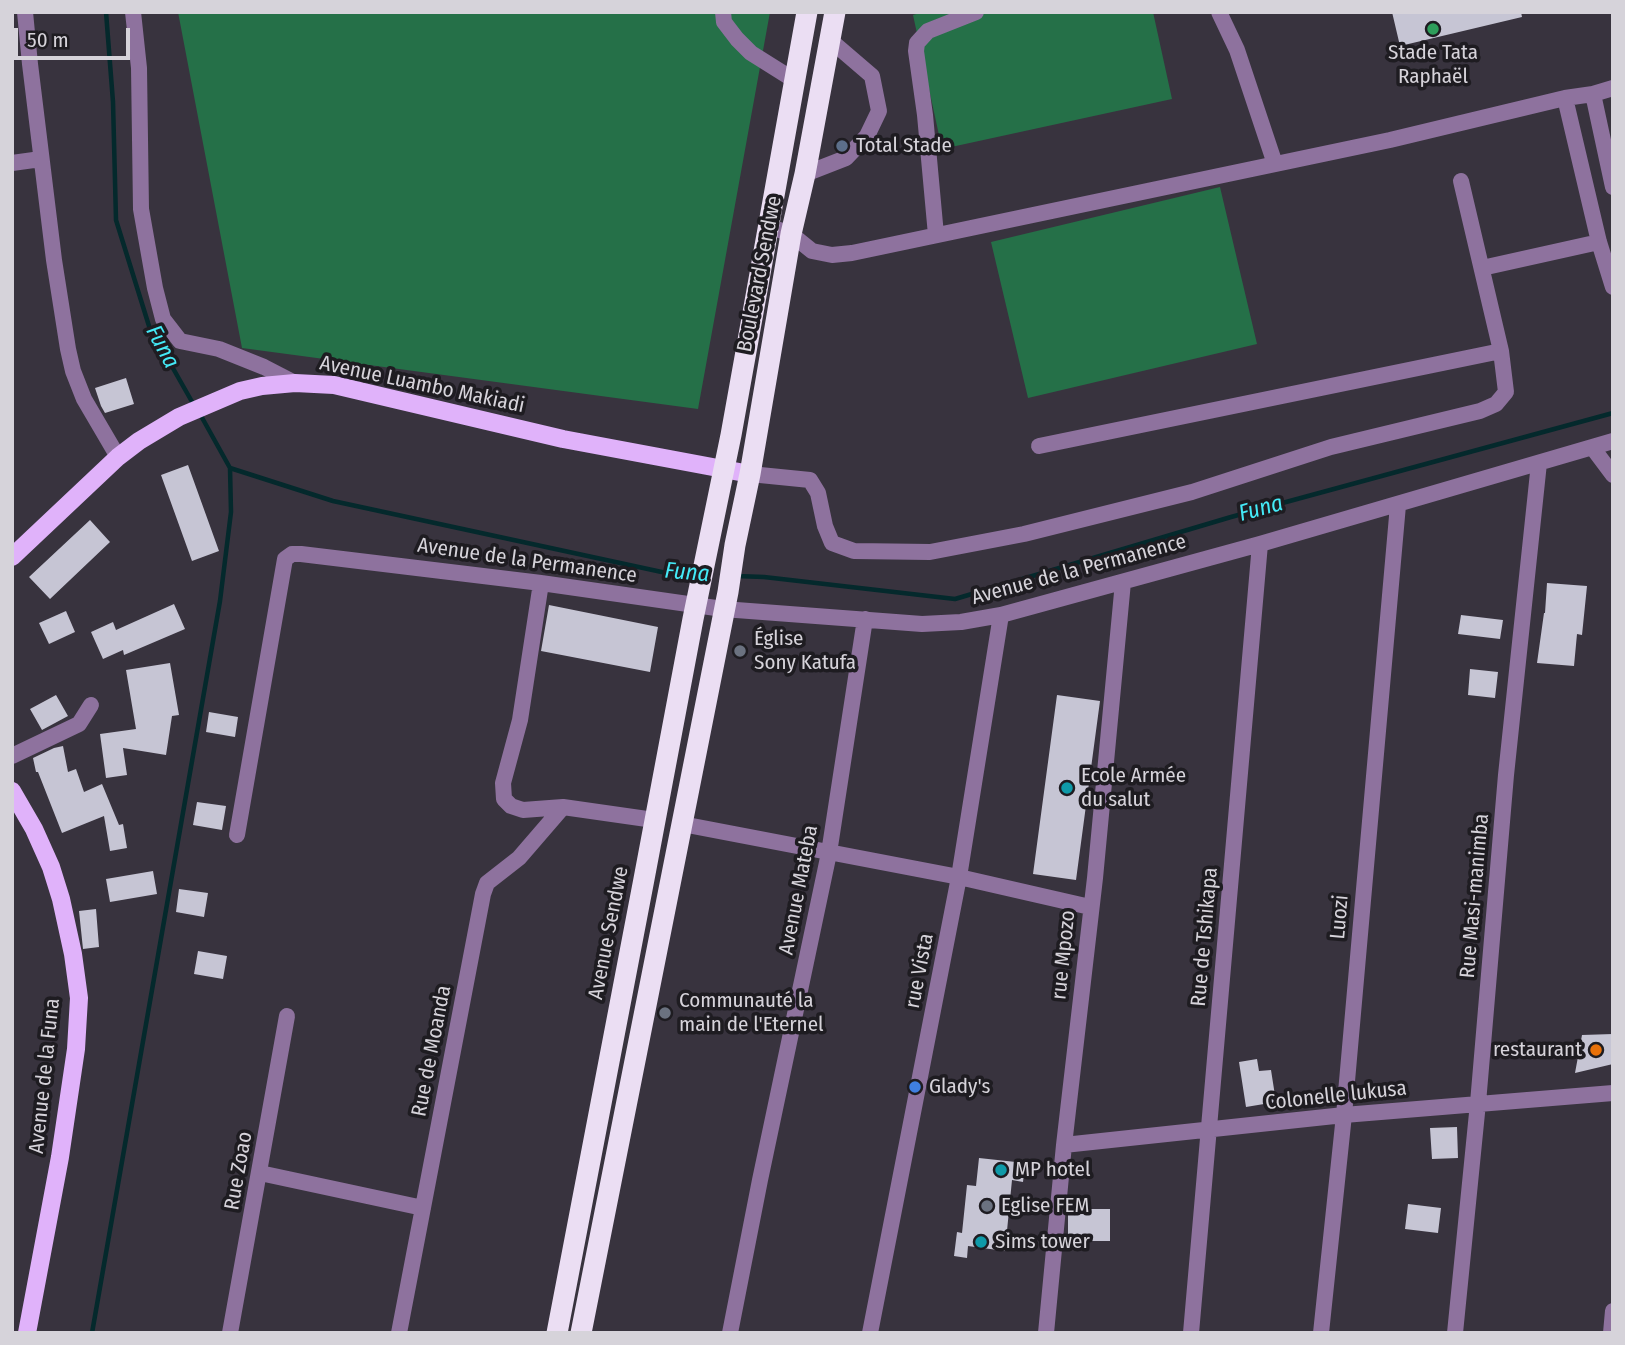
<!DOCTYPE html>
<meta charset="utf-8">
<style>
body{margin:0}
#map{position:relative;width:1625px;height:1345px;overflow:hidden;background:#38333e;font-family:"Fira Sans Condensed",sans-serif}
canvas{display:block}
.frame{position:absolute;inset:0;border:14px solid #d6d3da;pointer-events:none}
.scale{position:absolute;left:14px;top:28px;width:116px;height:32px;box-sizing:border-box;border:4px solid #d6d3da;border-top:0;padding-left:9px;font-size:21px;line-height:24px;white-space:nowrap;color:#d6d3da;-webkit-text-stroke:5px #1e1c21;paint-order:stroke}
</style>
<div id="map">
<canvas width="1625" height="1345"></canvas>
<div class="frame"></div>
<div class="scale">50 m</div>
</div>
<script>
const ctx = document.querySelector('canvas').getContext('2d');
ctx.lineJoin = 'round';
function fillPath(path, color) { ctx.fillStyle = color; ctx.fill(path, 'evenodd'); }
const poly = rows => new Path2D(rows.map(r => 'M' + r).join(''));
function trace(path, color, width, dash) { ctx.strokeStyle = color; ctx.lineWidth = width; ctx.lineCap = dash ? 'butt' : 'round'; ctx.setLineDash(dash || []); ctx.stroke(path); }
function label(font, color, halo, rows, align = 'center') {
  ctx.font = font + ' "Fira Sans Condensed",sans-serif'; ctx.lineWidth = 7; ctx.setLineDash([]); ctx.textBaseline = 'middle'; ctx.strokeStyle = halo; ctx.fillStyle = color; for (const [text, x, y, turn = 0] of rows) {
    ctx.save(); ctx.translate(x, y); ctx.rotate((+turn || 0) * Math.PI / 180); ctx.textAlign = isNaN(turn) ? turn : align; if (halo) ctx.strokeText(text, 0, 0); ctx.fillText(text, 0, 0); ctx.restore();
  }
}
fillPath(poly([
 [178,12,770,12,698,409,242,348],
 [923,12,1153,12,1172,99,942,149,913,15],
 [1220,187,1257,344,1028,398,991,242]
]), '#257048');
trace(poly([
 [106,12,113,102,116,220,149,326,195,407],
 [200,414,230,468,333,501,671,574,696,575],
 [736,576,764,577,955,599,1231,517,1613,413],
 [92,1333,220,601,231,512,230,468]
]), '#04292c', 4.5);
fillPath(poly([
 [1392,12,1521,12,1522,17,1400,46],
 [126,378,134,404,105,413,101,406,95,388],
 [188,465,219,551,192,561,161,475],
 [90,520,110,542,50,599,29,577],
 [1547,583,1587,586,1582,635,1577,634,1574,666,1537,663,1544,613,1545,613],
 [174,604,185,629,124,655,123,650,103,659,91,632,113,622,116,630],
 [549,605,658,627,650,672,541,651],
 [66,611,75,632,49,644,39,623],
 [1461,615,1503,620,1500,639,1458,634],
 [170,663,179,715,172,716,166,755,123,748,127,775,106,778,100,734,136,729,126,670],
 [1470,669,1498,672,1495,698,1468,695],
 [56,695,68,716,42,730,30,709],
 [1057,695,1100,701,1076,880,1033,874],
 [209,712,238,717,235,737,206,732],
 [63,746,68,772,76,769,84,792,102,784,119,825,123,824,127,848,110,851,104,816,62,833,38,772,36,772,33,758,54,748],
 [197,802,226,806,222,830,193,825],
 [153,871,157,894,110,902,106,879],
 [179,889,208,893,204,917,176,912],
 [96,909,99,947,83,949,79,911],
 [198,951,227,956,223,979,194,974],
 [1613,1034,1613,1064,1575,1073,1582,1035],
 [1257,1059,1259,1071,1271,1070,1276,1102,1246,1107,1239,1062],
 [1457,1127,1458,1158,1432,1159,1430,1128],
 [979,1158,1025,1163,1023,1182,1012,1180,1005,1251,968,1246,967,1258,954,1256,957,1232,962,1233,967,1185,976,1186],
 [1408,1204,1441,1208,1438,1233,1405,1229],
 [1068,1209,1110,1209,1110,1241,1068,1241]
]), '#c6c5d4');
trace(poly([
 [25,12,30,64,54,260,68,349,73,371,84,399,118,457],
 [133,12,139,68,141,209,155,288,163,319,180,341,219,349,264,367,295,383],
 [723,12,724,22,737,39,751,53,794,80],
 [1219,12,1237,50,1275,164],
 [1593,94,1613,187],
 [1565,98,1599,242,1613,287],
 [12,163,41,159],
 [805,174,846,158,867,136,879,111,872,76,830,40],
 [768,226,791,234,812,251,832,255,852,253,1390,140,1565,98,1593,94,1613,88],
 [936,235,925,115,916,51,917,43,928,31,976,12],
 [1482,268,1599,242],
 [1039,446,1501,351],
 [1592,447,1613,475],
 [750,474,810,480,818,493,825,526,832,543,854,551,930,552,1024,534,1192,492,1331,447,1480,411,1496,404,1506,392,1501,351,1461,181],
 [541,583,520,720,503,783,504,799,511,806,523,810,563,807,654,820],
 [12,756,79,724,91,705],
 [682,824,959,877,1090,907],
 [237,835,285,559,292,554,301,554,541,583,723,609,922,624,961,622,1001,615,1260,544,1613,441],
 [1064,1145,1344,1115,1613,1093],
 [260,1173,423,1208],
 [230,1333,287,1016],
 [399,1333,483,894,487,883,519,858,563,807],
 [730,1333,760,1180,829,853,865,619],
 [870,1333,959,877,1001,615],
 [1046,1333,1064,1145,1095,878,1123,582],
 [1191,1333,1260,544],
 [1321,1333,1344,1115,1398,505],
 [1455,1333,1478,1103,1506,775,1539,463],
 [1611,1333,1613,1311]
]), '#8e729e', 16);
trace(poly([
 [12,557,118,457,139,441,179,417,240,391,262,386,295,383,334,385,563,439,750,474],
 [12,791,34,829,51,867,61,899,73,954,79,998,76,1049,60,1157,27,1333]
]), '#e0b2fa', 18);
trace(poly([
 [557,1333,644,879,693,619,731,435,807,12],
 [581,1333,728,592,735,545,750,474,791,234,805,174,835,12]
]), '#ebdef3', 21);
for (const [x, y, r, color] of [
 [1433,29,7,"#2e9e5b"],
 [842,146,7,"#5c6f8a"],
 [740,651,7,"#6b7280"],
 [1067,788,7,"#0f9aa8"],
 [665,1013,7,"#6b7280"],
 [1596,1050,7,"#e8710a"],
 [915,1087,7,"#3f7fe0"],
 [1001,1170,7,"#0f9aa8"],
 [987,1206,7,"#6b7280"],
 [981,1242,7,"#0f9aa8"]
]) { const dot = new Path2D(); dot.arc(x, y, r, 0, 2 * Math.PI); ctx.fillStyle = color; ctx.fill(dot); trace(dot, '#1e1c21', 2.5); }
label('21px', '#d6d3da', '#1e1c21', [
 ["Stade Tata",1433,53,"center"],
 ["Raphaël",1433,77,"center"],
 ["Total Stade",856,146],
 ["Église",754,639],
 ["Sony Katufa",754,663],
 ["Ecole Armée",1081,776],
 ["du salut",1081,800],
 ["Communauté la",679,1001],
 ["main de l'Eternel",679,1025],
 ["restaurant",1582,1050,"right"],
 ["Glady's",929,1087],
 ["MP hotel",1015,1170],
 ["Eglise FEM",1001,1206],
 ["Sims tower",995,1242]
], 'left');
label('21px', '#d6d3da', '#1e1c21', [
 ["Boulevard Sendwe",760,274,-79],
 ["Avenue Luambo Makiadi",422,385,12],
 ["Avenue de la Permanence",527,561,8],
 ["Avenue de la Permanence",1079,570,-15],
 ["Avenue Mateba",799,890,-79],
 ["Rue Masi-manimba",1475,896,-85],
 ["Luozi",1340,917,-85],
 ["Avenue Sendwe",609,933,-79],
 ["Rue de Tshikapa",1205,937,-85],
 ["rue Mpozo",1064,955,-84],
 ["rue Vista",920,971,-79],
 ["Rue de Moanda",432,1051,-79],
 ["Avenue de la Funa",45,1076,-84],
 ["Colonelle lukusa",1336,1096,-6],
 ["Rue Zoao",239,1171,-80]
]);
label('italic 23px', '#44eaf7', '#1e1c21', [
 ["Funa",162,347,62],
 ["Funa",1261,509,-15],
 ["Funa",687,573,5]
]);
</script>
